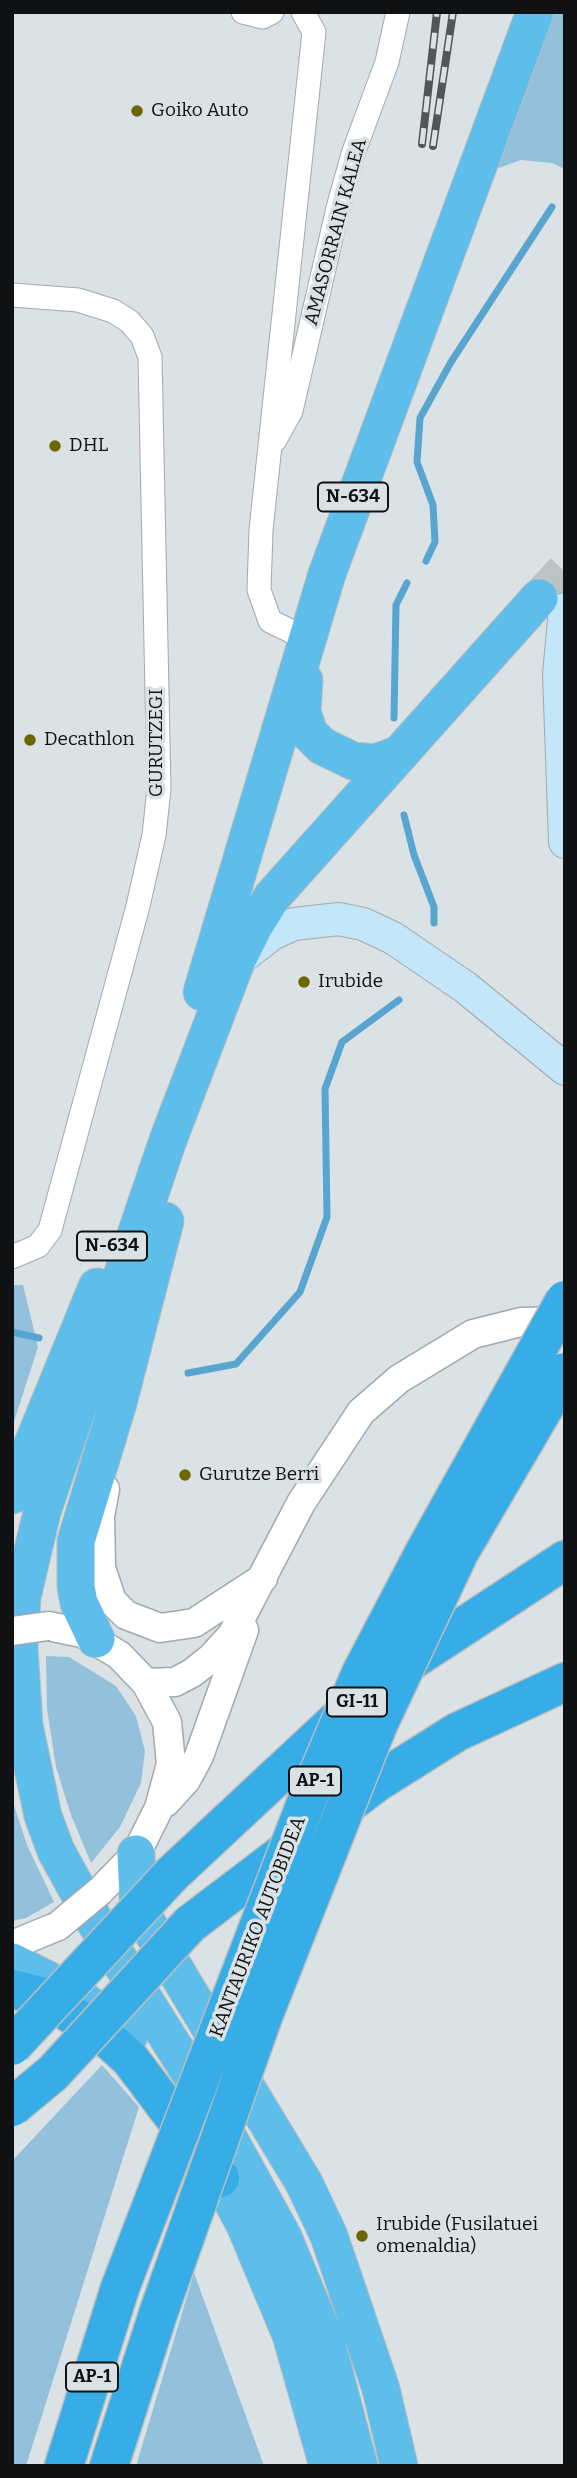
<!DOCTYPE html>
<style>
body{margin:0}
#map{position:relative;width:577px;height:2478px;overflow:hidden;background:#dae2e6;font-family:Bitter,serif}
canvas{display:block}
.frame{position:absolute;inset:0;border:14px solid #0f1113;pointer-events:none}
</style>
<div id="map">
<canvas width="577" height="2478"></canvas>
<div class="frame"></div>
</div>
<script>
const ctx = document.querySelector('canvas').getContext('2d');
ctx.lineJoin = 'round';
function fillPath(path, color) { ctx.fillStyle = color; ctx.fill(path, 'evenodd'); }
const poly = rows => new Path2D(rows.map(r => 'M' + r).join(''));
function trace(path, color, width, dash) { ctx.strokeStyle = color; ctx.lineWidth = width; ctx.lineCap = dash ? 'butt' : 'round'; ctx.setLineDash(dash || []); ctx.stroke(path); }
function label(font, color, halo, rows, align = 'center') {
  ctx.font = font + ' Bitter,serif'; ctx.lineWidth = 7; ctx.setLineDash([]); ctx.textBaseline = 'middle'; ctx.strokeStyle = halo; ctx.fillStyle = color; for (const [text, x, y, turn = 0] of rows) {
    ctx.save(); ctx.translate(x, y); ctx.rotate((+turn || 0) * Math.PI / 180); ctx.textAlign = isNaN(turn) ? turn : align; if (halo) ctx.strokeText(text, 0, 0); ctx.fillText(text, 0, 0); ctx.restore();
  }
}
fillPath(poly([
 [551,12,565,12,565,169,552,163,521,160,496,169],
 [12,1285,23,1285,38,1347,12,1428],
 [46,1656,69,1657,116,1686,136,1716,145,1751,141,1783,120,1827,91,1863,71,1815,56,1767,47,1709],
 [12,1799,27,1845,54,1902,26,1918,12,1921],
 [102,2065,139,2107,26,2466,12,2466,12,2161],
 [194,2273,264,2466,136,2466]
]), '#93c1db');
trace(poly([
 [426,561,435,542,433,505,417,462,420,418,451,362,552,207],
 [394,718,396,605,407,583],
 [404,815,414,855,434,907,434,923],
 [12,1332,39,1338],
 [188,1373,236,1364,300,1292,327,1217,325,1089,342,1042,399,1000]
]), '#58a6cf', 7);
trace(poly([
 [539,598,565,570]
]), '#bcc3c6', 37, [37, 18]);
const minor = poly([
 [243,12,263,17,272,12],
 [303,12,314,32,261,530,259,590,270,621,307,639],
 [12,295,78,300,113,311,129,321,142,336,150,357,159,789,154,835,138,906,50,1230,38,1246,12,1257],
 [275,440,291,411,339,204,354,151,387,62,398,12]
]);
const tertiary = poly([
 [105,1489,100,1516,101,1568,112,1601,126,1615,160,1628,194,1623,263,1578],
 [48,1626,82,1633,119,1655,146,1683,167,1722,171,1764,159,1808,136,1854,100,1891],
 [146,1683,175,1682,192,1673,211,1658,232,1635,301,1503,361,1412,399,1379,473,1334,521,1322,565,1321],
 [166,1802,186,1780,199,1756,244,1630],
 [12,1945,58,1926]
]);
const secondary = poly([
 [565,609,559,674,565,842],
 [237,961,272,934,294,924,339,919,363,924,393,938,465,987,565,1069]
]);
const trunk = poly([
 [304,680,302,712,309,733,322,746,353,761,375,763,400,754],
 [202,992,327,574,535,12],
 [12,1495,97,1287],
 [96,1639,79,1603,76,1587,76,1541,118,1403,165,1221],
 [136,1854,138,1897,147,1923,304,2183,329,2236,381,2389,399,2466],
 [12,1962,74,1993,129,2036],
 [206,2151,245,2225,291,2335,328,2466],
 [359,2466,325,2338,283,2237,209,2103,94,1920,56,1851,43,1816,24,1725,19,1648,22,1597,42,1512,168,1140,236,962,254,926,272,897,539,598]
]);
const motorway = poly([
 [397,1670,565,1560],
 [172,1874,350,1708],
 [190,1924,376,1783,457,1732,565,1682],
 [12,1989,45,1997,107,2038,130,2059,220,2178],
 [64,2466,120,2288],
 [109,2466,159,2311]
]);
trace(minor, '#a2a9ae', 25);
trace(tertiary, '#a2a9ae', 31);
trace(secondary, '#a2a9ae', 34);
trace(trunk, '#bcbcbd', 39);
trace(motorway, '#bcbcbd', 41);
trace(minor, '#fff', 23);
trace(tertiary, '#fff', 28);
trace(secondary, '#c3e6f8', 32);
trace(trunk, '#5ebeeb', 37);
trace(motorway, '#36ade6', 38);
const rail = poly([
 [422,144,437,12],
 [433,146,453,12]
]);
trace(rail, '#525658', 8);
trace(rail, '#dae2e6', 5, [16]);
const tertiaryBridge = poly([
 [12,1631,48,1626],
 [58,1926,100,1891]
]);
const motorwayBridge = poly([
 [12,2046,172,1874],
 [12,2107,53,2073,190,1924],
 [120,2288,309,1795,361,1673,425,1551,565,1300],
 [159,2311,264,2014,378,1725,459,1553,565,1372]
]);
trace(tertiaryBridge, '#a2a9ae', 31, []);
trace(motorwayBridge, '#bcbcbd', 41, []);
trace(tertiaryBridge, '#fff', 28);
trace(motorwayBridge, '#36ade6', 38);
for (const [x, y, r, color] of [
 [137,111,7,"#6c6700"],
 [55,446,7,"#6c6700"],
 [30,740,7,"#6c6700"],
 [304,982,7,"#6c6700"],
 [185,1475,7,"#6c6700"],
 [362,2236,7,"#6c6700"]
]) { const dot = new Path2D(); dot.arc(x, y, r, 0, 2 * Math.PI); ctx.fillStyle = color; ctx.fill(dot); trace(dot, '#dae2e6', 2.5); }
for (const [x, y, w] of [
 [353,497,70],
 [112,1246,70],
 [357,1702,60],
 [315,1781,52],
 [92,2377,52]
]) { const box = new Path2D(); box.roundRect(x - w / 2, y - 14.5, w, 29, 5); ctx.fillStyle = '#dae2e6'; ctx.fill(box); trace(box, '#0f1113', 2); }
label('bold 18px', '#0f1113', null, [
 ["N-634",353,497],
 ["N-634",112,1246],
 ["GI-11",357,1702],
 ["AP-1",315,1781],
 ["AP-1",92,2377]
]);
label('19px', '#0f1113', '#dae2e6', [
 ["Goiko Auto",151,111],
 ["DHL",69,446],
 ["Decathlon",44,740],
 ["Irubide",318,982],
 ["Gurutze Berri",199,1475],
 ["Irubide (Fusilatuei",376,2225],
 ["omenaldia)",376,2247]
], 'left');
label('19px', '#0f1113', '#dae2e6', [
 ["AMASORRAIN KALEA",336,232,-75],
 ["GURUTZEGI",157,743,-90],
 ["KANTAURIKO AUTOBIDEA",258,1927,-69]
]);
</script>
